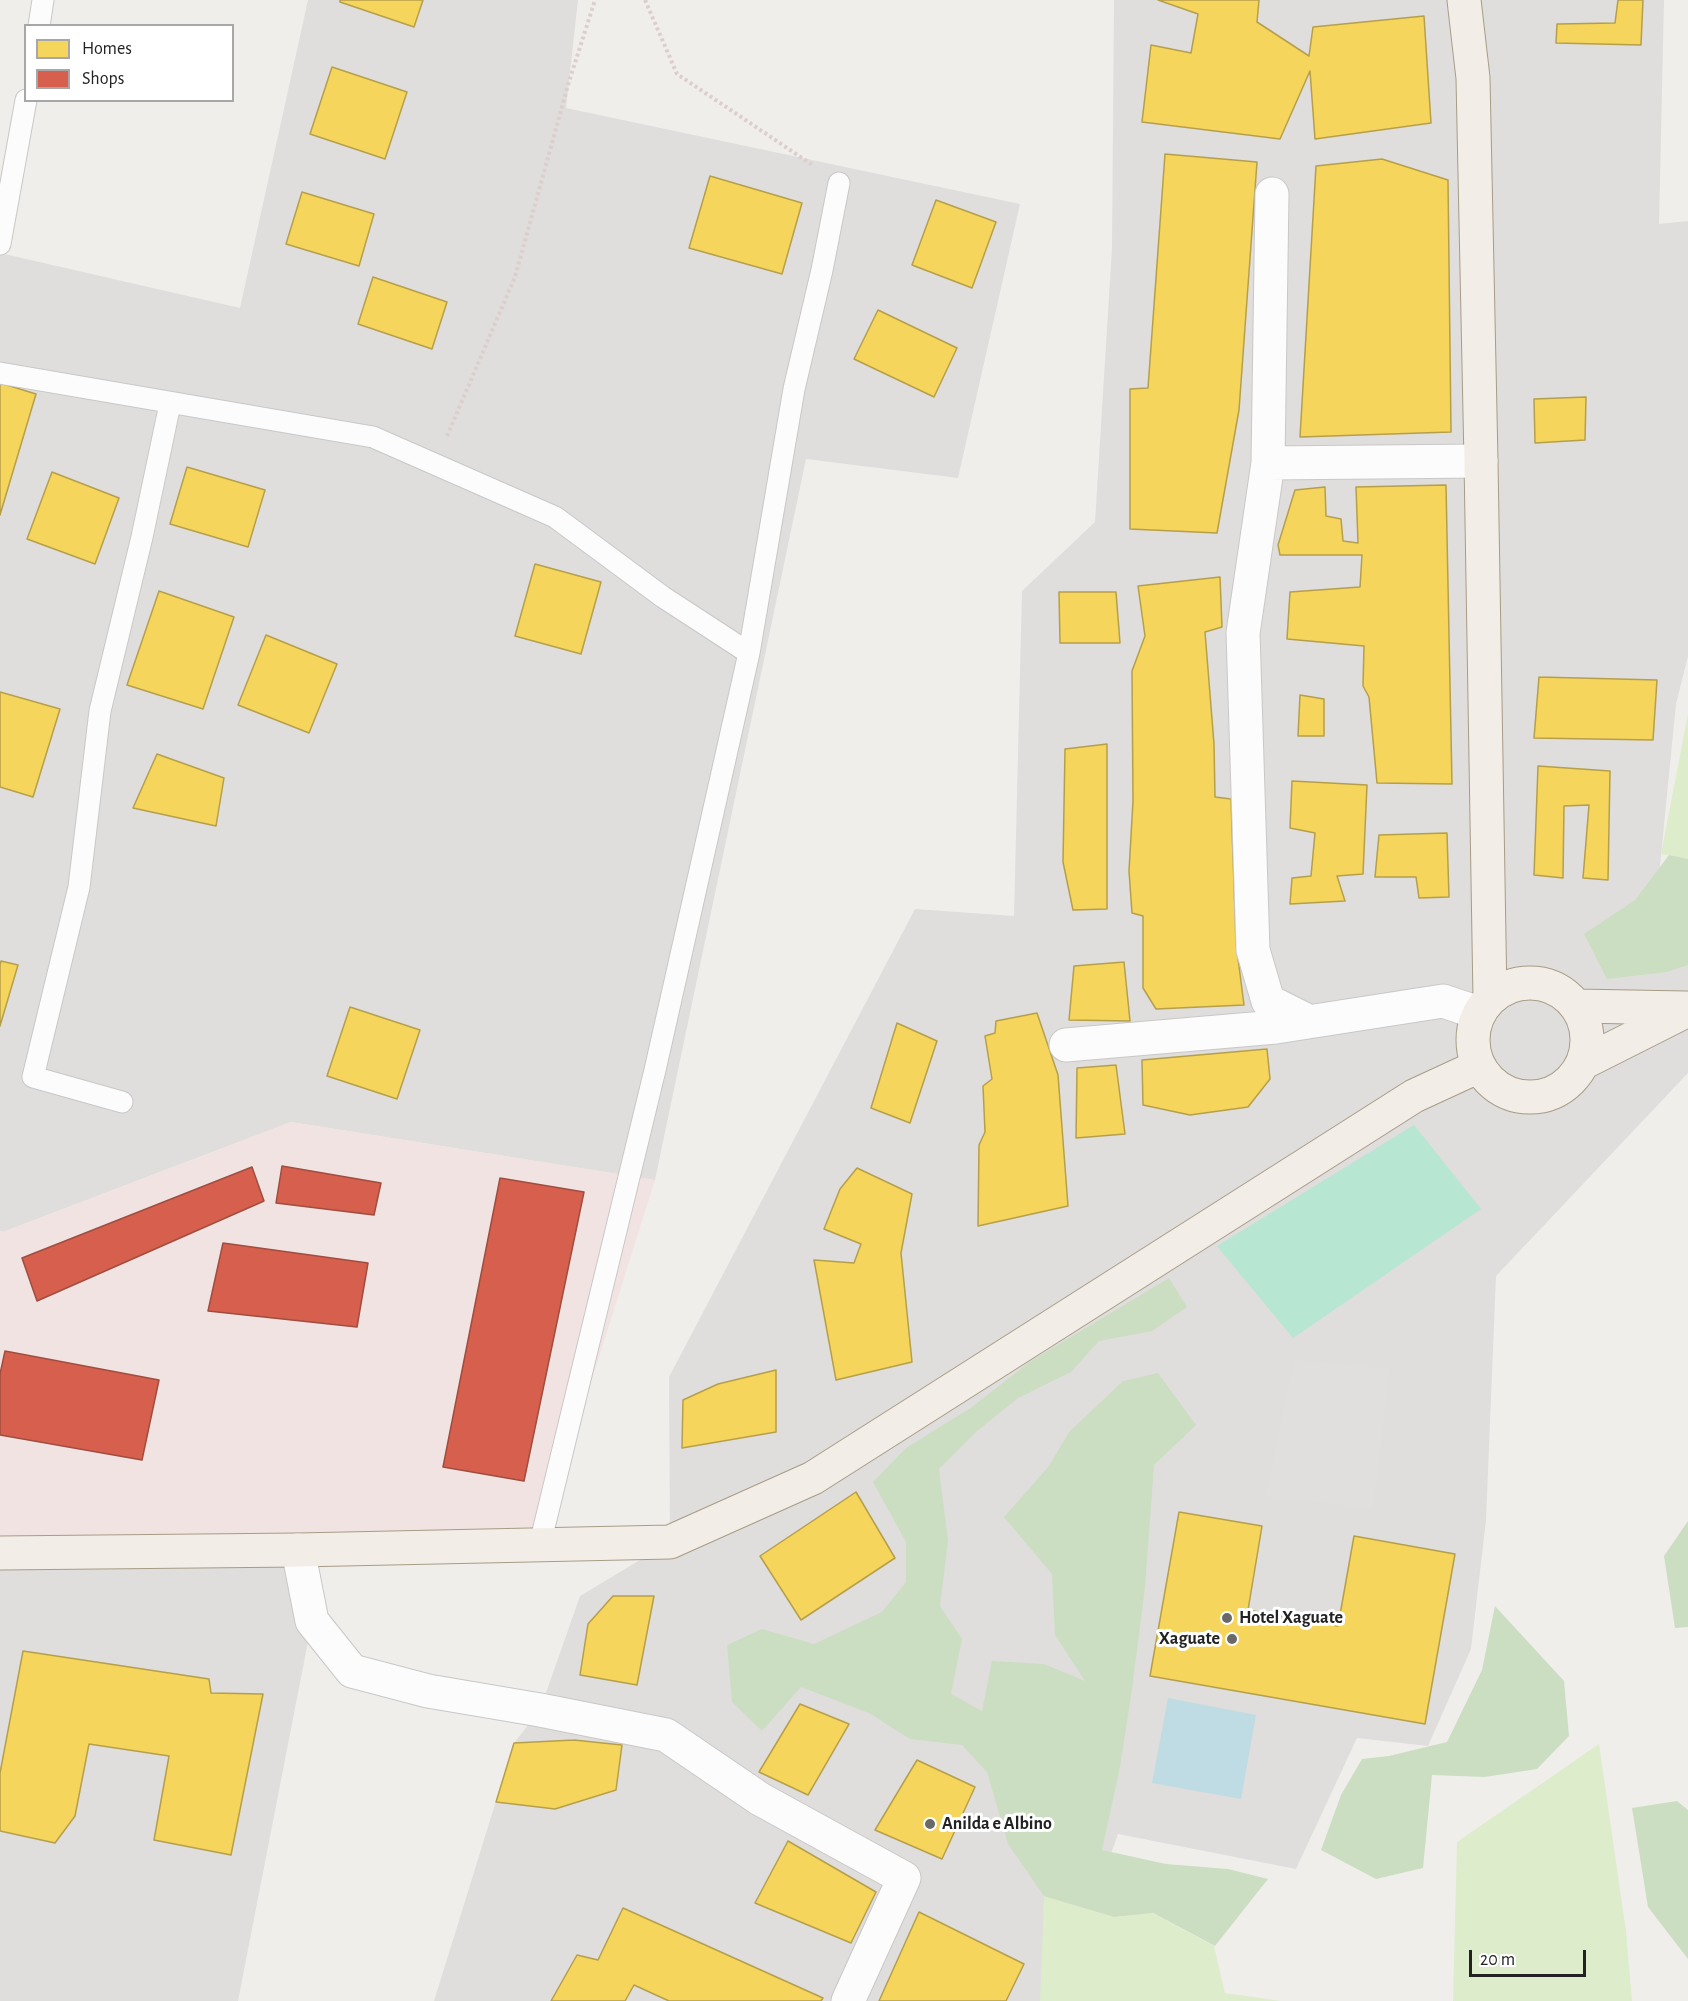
<!DOCTYPE html>
<style>
body{margin:0}
#map{position:relative;width:1688px;height:2001px;overflow:hidden;background:#f0eeeb;font-family:"Alegreya Sans",sans-serif}
canvas{display:block}
.legend{position:absolute;left:24px;top:24px;width:210px;height:78px;box-sizing:border-box;background:#fff;border:2px solid #a7a7a7;margin:0;padding:8px 10px;list-style:none;font-size:18px;color:#222}
.legend li{display:flex;align-items:center;gap:12px;height:30px}
.legend b{width:30px;border:2px solid #a7a7a7}
.scale{position:absolute;left:1469px;top:1950px;width:117px;height:27px;box-sizing:border-box;border:3px solid #222;border-top:0;padding-left:8px;font-size:18px;line-height:21px;white-space:nowrap;color:#222;-webkit-text-stroke:4px #fff;paint-order:stroke}
</style>
<div id="map">
<canvas width="1688" height="2001"></canvas>
<ul class="legend">
<li><b style="height:16px;background:#f6d55c"></b>Homes</li>
<li><b style="height:16px;background:#d6604d"></b>Shops</li>
</ul>
<div class="scale">20 m</div>
</div>
<script>
const ctx = document.querySelector('canvas').getContext('2d');
ctx.lineJoin = 'round';
function fillPath(path, color) { ctx.fillStyle = color; ctx.fill(path, 'evenodd'); }
const poly = rows => new Path2D(rows.map(r => 'M' + r).join(''));
function trace(path, color, width, dash) { ctx.strokeStyle = color; ctx.lineWidth = width; ctx.lineCap = dash ? 'butt' : 'round'; ctx.setLineDash(dash || []); ctx.stroke(path); }
function label(font, color, halo, rows, align = 'center') {
  ctx.font = font + ' "Alegreya Sans",sans-serif'; ctx.lineWidth = 6; ctx.setLineDash([]); ctx.textBaseline = 'middle'; ctx.strokeStyle = halo; ctx.fillStyle = color; for (const [text, x, y, turn = 0] of rows) {
    ctx.save(); ctx.translate(x, y); ctx.rotate((+turn || 0) * Math.PI / 180); ctx.textAlign = isNaN(turn) ? turn : align; if (halo) ctx.strokeText(text, 0, 0); ctx.fillText(text, 0, 0); ctx.restore();
  }
}
fillPath(poly([
 [308,0,578,0,566,108,1020,204,958,478,806,459,655,1180,291,1122,3,1232,0,1231,0,253,240,308],
 [1114,0,1664,0,1659,224,1688,221,1688,656,1676,704,1656,906,1688,942,1688,1073,1496,1276,1486,1520,1471,1649,1428,1746,1357,1738,1296,1869,1118,1834,1059,2001,434,2001,514,1743,540,1710,580,1596,670,1542,669,1377,915,909,1014,916,1022,591,1095,522,1112,248],
 [298,1550,312,1621,238,2001,0,2001,0,1553]
]), '#dfdedc');
fillPath(poly([
 [291,1122,655,1180,540,1544,0,1553,0,1231,3,1232]
]), '#f1e3e1');
fillPath(poly([
 [1688,714,1688,859,1661,854],
 [1599,1744,1626,1931,1632,2001,1453,2001,1457,1842],
 [1044,1896,1114,1917,1152,1913,1214,1946,1225,1993,1281,2001,1040,2001]
]), '#ddeccb');
fillPath(poly([
 [1669,855,1688,859,1688,965,1667,972,1607,979,1584,934,1635,900],
 [1169,1278,1187,1307,1152,1331,1099,1341,1071,1372,1018,1398,976,1432,939,1469,948,1541,940,1606,962,1639,951,1694,982,1711,992,1661,1044,1664,1085,1681,1055,1635,1052,1574,1004,1517,1049,1466,1069,1432,1123,1381,1158,1373,1196,1425,1154,1465,1145,1587,1132,1689,1120,1767,1102,1850,1166,1864,1228,1869,1268,1879,1215,1946,1153,1913,1114,1917,1044,1896,1008,1844,987,1772,962,1745,910,1739,869,1713,801,1687,762,1731,732,1702,727,1645,762,1629,814,1644,882,1612,906,1582,906,1542,873,1482,906,1448,972,1407,1031,1361],
 [1688,1521,1688,1627,1675,1628,1664,1556],
 [1495,1606,1564,1681,1569,1736,1537,1769,1485,1777,1432,1775,1423,1868,1376,1879,1321,1850,1341,1795,1362,1759,1389,1756,1447,1742,1482,1670],
 [1677,1801,1688,1810,1688,1959,1648,1907,1632,1808]
]), '#cbdec1');
fillPath(poly([
 [1414,1125,1481,1209,1293,1338,1217,1246]
]), '#b7e6d2');
fillPath(poly([
 [1294,1360,1390,1369,1373,1510,1322,1502,1265,1497]
]), '#e0dfde');
fillPath(poly([
 [1168,1698,1256,1715,1241,1799,1152,1783]
]), '#bfdbe3');
const homes = poly([
 [340,0,423,0,414,27,340,2,340,0],
 [1158,0,1259,0,1257,22,1309,56,1313,27,1424,16,1431,123,1315,139,1310,71,1280,139,1142,122,1151,45,1191,53,1198,14,1158,0],
 [1618,0,1643,0,1641,45,1556,43,1557,24,1615,23,1618,0],
 [332,67,407,92,385,159,310,134,332,67],
 [1165,154,1257,162,1239,410,1217,533,1130,529,1130,389,1148,388,1165,154],
 [1382,159,1448,180,1451,432,1300,437,1316,166,1382,159],
 [710,176,802,203,782,274,689,248,710,176],
 [302,192,374,214,359,266,286,244,302,192],
 [936,200,996,222,972,288,912,265,936,200],
 [373,277,447,302,432,349,358,324,373,277],
 [878,310,957,348,934,397,854,359,878,310],
 [0,383,36,394,0,515,0,383],
 [1586,397,1585,440,1535,443,1534,399,1586,397],
 [187,467,265,490,248,547,170,524,187,467],
 [52,472,119,498,95,564,27,539,52,472],
 [1446,485,1452,784,1377,783,1369,697,1363,686,1364,646,1287,639,1290,592,1360,587,1362,555,1280,555,1278,545,1295,490,1325,487,1326,516,1341,519,1343,541,1358,543,1356,487,1446,485],
 [535,564,601,582,581,654,515,636,535,564],
 [1220,577,1222,627,1205,632,1214,744,1215,797,1231,799,1236,943,1244,1005,1156,1009,1143,988,1143,916,1132,913,1129,871,1133,801,1132,671,1145,636,1138,586,1220,577],
 [159,591,234,617,203,709,127,685,159,591],
 [1059,592,1116,592,1120,643,1060,643,1059,592],
 [266,635,337,664,309,733,238,705,266,635],
 [1539,677,1657,680,1653,740,1534,738,1539,677],
 [0,692,60,709,33,797,0,787,0,692],
 [1300,695,1324,699,1324,736,1298,736,1300,695],
 [1107,744,1107,909,1073,910,1063,862,1065,749,1107,744],
 [157,754,224,778,216,826,133,808,157,754],
 [1538,766,1610,771,1608,880,1583,878,1589,805,1564,806,1563,878,1534,875,1538,766],
 [1292,781,1367,785,1363,874,1337,876,1345,901,1290,904,1292,878,1311,876,1315,833,1290,828,1292,781],
 [1447,833,1449,897,1419,898,1416,877,1375,877,1379,835,1447,833],
 [1,961,18,965,0,1026,0,965,1,961],
 [1124,962,1130,1021,1069,1020,1074,966,1124,962],
 [350,1007,420,1030,397,1099,327,1076,350,1007],
 [1037,1013,1058,1075,1068,1206,978,1226,979,1145,985,1132,983,1086,992,1079,985,1036,995,1033,996,1021,1037,1013],
 [897,1023,937,1041,910,1123,871,1108,897,1023],
 [1267,1049,1270,1079,1248,1107,1190,1115,1143,1105,1142,1060,1267,1049],
 [1116,1065,1125,1134,1076,1138,1077,1068,1116,1065],
 [857,1168,912,1194,901,1253,912,1362,836,1380,814,1260,854,1263,861,1244,824,1229,840,1189,857,1168],
 [776,1370,776,1432,682,1448,683,1400,718,1384,776,1370],
 [856,1492,895,1558,801,1620,760,1556,856,1492],
 [1179,1512,1262,1526,1248,1610,1338,1626,1354,1536,1455,1554,1425,1724,1150,1676,1179,1512],
 [613,1596,654,1596,637,1685,580,1675,588,1624,613,1596],
 [23,1651,209,1679,211,1693,263,1694,231,1855,154,1840,169,1756,89,1744,75,1816,55,1843,0,1831,0,1773,23,1651],
 [800,1704,849,1724,808,1795,759,1772,800,1704],
 [574,1740,622,1745,616,1790,555,1809,496,1802,514,1743,574,1740],
 [917,1760,975,1787,942,1859,875,1830,917,1760],
 [788,1841,876,1892,851,1943,755,1903,788,1841],
 [623,1908,823,1998,821,2001,669,2001,634,1985,625,2001,551,2001,577,1955,598,1960,623,1908],
 [919,1912,1024,1964,1006,2001,879,2001,919,1912]
]);
fillPath(homes, '#f6d55c');
trace(homes, '#b69f4b', 1.5);
const shops = poly([
 [282,1166,381,1183,374,1215,276,1203,282,1166],
 [252,1167,264,1201,37,1301,22,1258,252,1167],
 [500,1178,584,1192,524,1481,443,1467,500,1178],
 [223,1243,368,1263,357,1327,208,1311,223,1243],
 [5,1351,159,1380,142,1460,0,1435,0,1374,5,1351]
]);
fillPath(shops, '#d6604d');
trace(shops, '#a04d40', 1.5);
const lane = poly([
 [39,26,43,0],
 [0,244,26,100],
 [0,373,373,437,555,517,663,597,749,653,655,1070,540,1544],
 [749,653,794,389,822,270,839,183],
 [122,1102,33,1077,79,887,100,711,142,537,170,404]
]);
const street = poly([
 [1272,194,1268,463,1243,633,1253,950,1268,1001,1308,1021],
 [1268,463,1481,461],
 [1066,1045,1276,1027,1443,1001,1479,1013],
 [298,1550,312,1621,352,1671,428,1691,540,1710,666,1735,760,1799,904,1878,848,2001]
]);
const primary = poly([
 [1464,0,1473,78,1481,461,1490,999],
 '1473 1040a57 57 0 1 1 114 0a57 57 0 1 1-114 0Z',
 [1576,1006,1686,1008],
 [1583,1063,1688,1010],
 [0,1553,298,1550,670,1542,813,1478,1414,1096,1479,1066]
]);
trace(lane, '#c9c8c7', 23);
trace(street, '#c9c8c7', 35);
trace(primary, '#a79c86', 35);
trace(poly([
 [645,0,677,74,814,166],
 [447,436,515,277,568,85,595,0]
]), '#dccecd', 4, [3, 3]);
trace(lane, '#fdfcfc', 21);
trace(street, '#fdfcfc', 33);
trace(primary, '#f3ede7', 33);
for (const [x, y, r, color] of [
 [1227,1618,6,"#6a6968"],
 [1232,1639,6,"#6a6968"],
 [930,1824,6,"#6a6968"]
]) { const dot = new Path2D(); dot.arc(x, y, r, 0, 2 * Math.PI); ctx.fillStyle = color; ctx.fill(dot); trace(dot, '#fff', 2); }
label('bold 18px', '#222', '#fff', [
 ["Hotel Xaguate",1239,1618],
 ["Xaguate",1220,1639,"right"],
 ["Anilda e Albino",942,1824]
], 'left');
</script>
